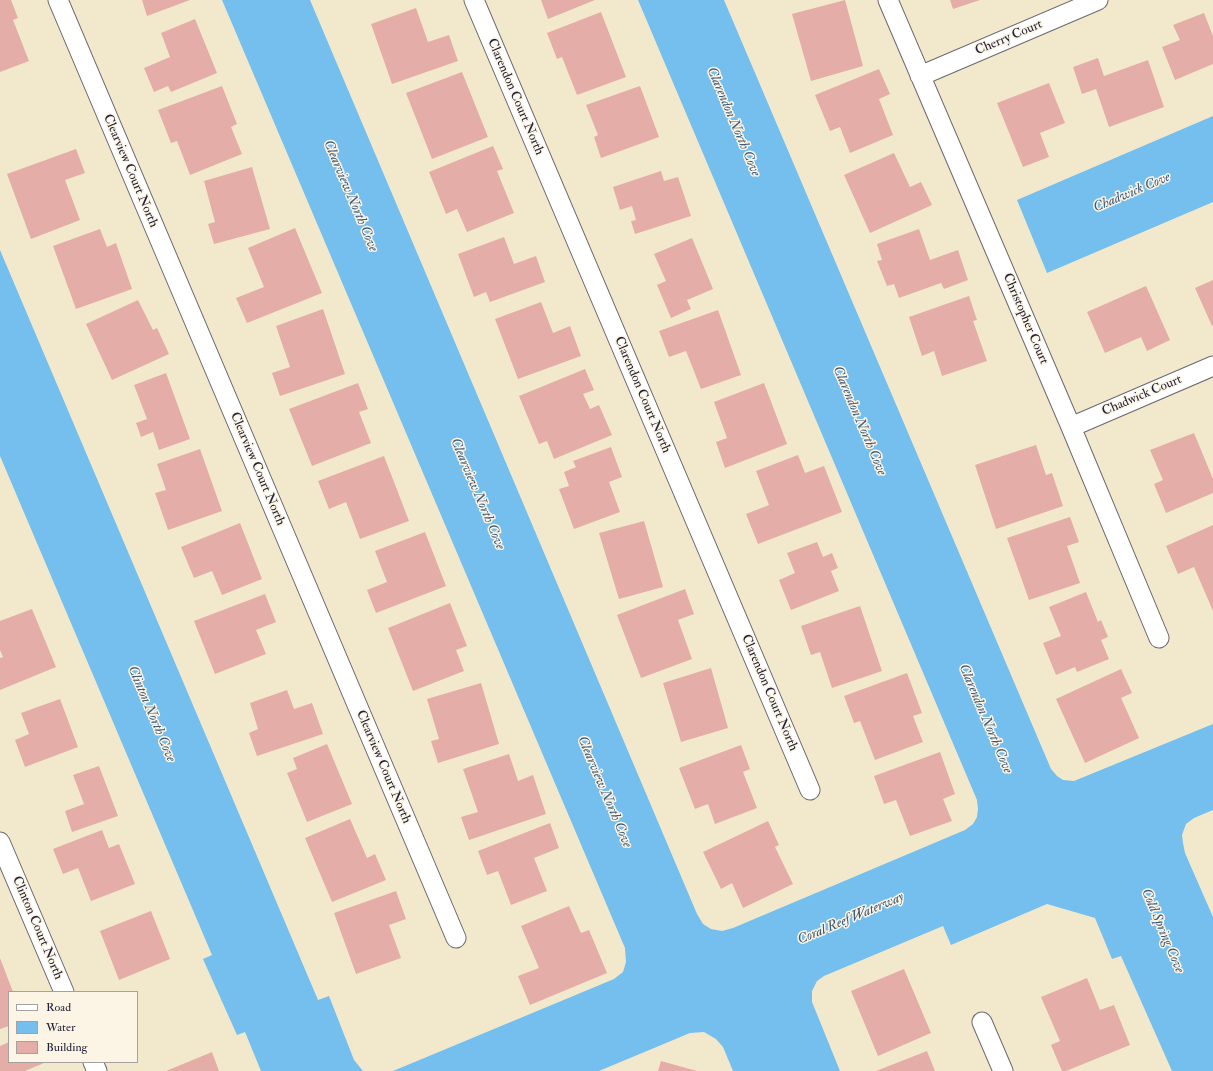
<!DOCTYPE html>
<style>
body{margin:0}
#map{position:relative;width:1213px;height:1071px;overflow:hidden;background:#f2e9cd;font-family:"IM FELL Double Pica",serif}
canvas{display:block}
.legend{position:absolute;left:8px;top:991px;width:130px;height:72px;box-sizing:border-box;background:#fcf5e5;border:1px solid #a5a1a1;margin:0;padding:5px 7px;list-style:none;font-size:12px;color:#22223b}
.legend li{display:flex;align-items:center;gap:8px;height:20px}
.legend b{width:20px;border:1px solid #a5a1a1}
</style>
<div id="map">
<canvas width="1213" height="1071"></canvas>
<ul class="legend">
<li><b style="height:5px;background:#fff"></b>Road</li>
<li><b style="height:11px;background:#74bfed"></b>Water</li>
<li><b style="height:11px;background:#e4ada8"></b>Building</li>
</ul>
</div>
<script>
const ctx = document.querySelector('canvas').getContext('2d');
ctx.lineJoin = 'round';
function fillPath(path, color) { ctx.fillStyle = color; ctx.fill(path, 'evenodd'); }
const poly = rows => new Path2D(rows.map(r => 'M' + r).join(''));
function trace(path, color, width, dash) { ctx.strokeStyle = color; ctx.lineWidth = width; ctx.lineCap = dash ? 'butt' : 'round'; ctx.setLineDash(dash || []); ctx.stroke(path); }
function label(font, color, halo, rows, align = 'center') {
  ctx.font = font + ' "IM FELL Double Pica",serif'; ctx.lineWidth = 3; ctx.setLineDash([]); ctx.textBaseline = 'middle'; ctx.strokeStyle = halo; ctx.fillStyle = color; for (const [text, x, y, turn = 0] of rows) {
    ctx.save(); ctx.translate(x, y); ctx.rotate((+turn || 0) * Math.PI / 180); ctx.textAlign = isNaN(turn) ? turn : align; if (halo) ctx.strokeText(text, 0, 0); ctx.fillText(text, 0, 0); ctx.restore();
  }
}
fillPath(poly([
 [222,0,310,0,697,914,703,924,711,929,722,931,733,928,965,830,973,824,977,817,978,809,977,800,638,0,724,0,1051,769,1057,776,1063,780,1074,781,1213,724,1213,810,1194,818,1186,824,1182,835,1183,843,1185,853,1213,917,1213,1071,1172,1071,1121,956,1112,959,1095,918,1047,904,951,945,943,926,824,976,817,981,812,991,812,1002,840,1071,733,1071,723,1047,716,1039,704,1032,690,1033,599,1071,393,1071,614,979,623,972,626,962,625,948],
 [1213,116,1213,202,1047,273,1017,200],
 [0,250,318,1000,329,996,354,1060,363,1071,261,1071,245,1032,237,1035,203,959,212,955,0,456]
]), '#74bfed');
fillPath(poly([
 [0,0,11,0,18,18,13,20,29,61,0,72],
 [142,0,190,0,147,16],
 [541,0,595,0,548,19],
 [845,0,863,66,811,81,792,14],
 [950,0,980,0,953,9],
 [416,8,428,42,449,35,458,61,392,84,371,24],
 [601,12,626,77,577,95,562,57,557,59,547,33],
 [1204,13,1213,36,1213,64,1175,80,1162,47,1180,40,1173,25],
 [195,19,217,73,171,92,168,86,154,92,144,68,170,57,161,33],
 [1098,58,1104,76,1148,60,1164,107,1109,127,1096,89,1082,94,1073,67],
 [879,69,890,94,879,99,893,135,850,153,840,127,830,131,815,95],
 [462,72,488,137,432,159,406,93],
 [1049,83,1065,123,1040,133,1049,157,1023,167,997,103],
 [222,86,237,124,231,127,242,154,190,175,177,141,171,143,158,110],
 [640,86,659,137,601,158,594,137,598,135,586,105],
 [493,146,503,169,497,171,514,213,467,232,457,209,446,214,429,172],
 [76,149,85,173,65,180,80,220,31,239,7,174],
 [894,153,910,187,921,182,932,205,870,233,844,175],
 [252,167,270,229,214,244,208,224,215,222,204,181],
 [661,171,664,181,678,177,691,216,635,234,631,221,636,220,632,206,620,210,613,187],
 [295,228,322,293,247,323,236,298,264,287,248,248],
 [100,229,107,247,116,243,132,289,76,309,53,246],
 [919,229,930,260,958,250,968,280,944,289,941,283,899,298,894,284,887,286,877,261,882,260,877,244],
 [504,237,514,264,536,256,545,282,490,302,486,292,474,297,458,254],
 [692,238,713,289,687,300,691,309,671,318,657,285,666,281,654,254],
 [1213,280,1213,325,1212,326,1195,288],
 [1146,286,1170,340,1147,351,1141,337,1105,353,1087,312],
 [969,296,977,320,973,321,987,361,942,376,934,351,922,356,909,317],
 [138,300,153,330,157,328,169,354,112,380,86,324],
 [541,302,553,333,570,326,581,356,518,379,495,319],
 [323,309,345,374,280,396,272,373,290,367,276,326],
 [718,310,741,375,701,389,686,351,669,357,659,331],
 [585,369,594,390,583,394,590,409,599,405,612,435,554,459,547,441,539,444,519,396],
 [166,373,190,439,159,450,153,432,141,437,136,423,147,419,134,385],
 [358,383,368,409,359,412,371,443,312,466,289,409],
 [764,383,787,444,725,468,716,442,727,438,714,402],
 [1194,433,1213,479,1213,493,1166,513,1154,484,1163,480,1150,450],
 [1036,445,1046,475,1052,473,1063,506,996,529,975,465],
 [611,447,622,477,609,482,620,512,574,529,559,489,569,486,564,472,576,467,573,461],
 [200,449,222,511,168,530,155,493,166,490,157,464],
 [798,455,805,473,824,466,842,512,758,544,746,514,769,505,756,471],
 [384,456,409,521,360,539,346,502,329,509,318,481],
 [1070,517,1079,542,1067,546,1080,583,1029,600,1007,538],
 [644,521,663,587,619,599,599,533],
 [240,523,262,579,222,595,212,571,194,578,181,547],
 [1213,525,1213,611,1194,567,1178,574,1166,546],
 [425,532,446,586,376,613,367,590,387,582,375,551],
 [817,542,823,557,832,553,838,568,831,571,839,591,791,610,779,580,795,573,787,553],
 [685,589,694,614,678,620,692,659,641,678,617,615],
 [1086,592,1098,622,1101,620,1108,637,1101,640,1109,659,1077,672,1075,667,1056,675,1043,643,1061,636,1049,607],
 [265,594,276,622,256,630,266,654,215,674,194,621],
 [450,603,467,646,456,650,464,671,413,691,388,628],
 [860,606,882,671,832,688,820,652,811,655,801,626],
 [32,609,56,667,0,690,0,658,3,657,0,650,0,621],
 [711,668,728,728,681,742,663,683],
 [1121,669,1132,693,1121,698,1139,738,1085,763,1056,699],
 [907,673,922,713,913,716,923,742,875,760,860,721,854,723,844,696],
 [481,683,499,744,438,763,431,741,439,739,427,699],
 [287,690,294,709,312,703,323,734,257,756,249,733,258,729,250,703],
 [60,699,78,747,25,767,15,740,29,734,21,713],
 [327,744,352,804,307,822,287,773,297,769,293,758],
 [741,745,750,769,743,772,757,808,715,824,708,804,695,809,679,768],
 [940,752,955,794,943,799,952,821,910,836,896,800,884,804,874,776],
 [509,754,518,781,533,775,546,814,469,840,461,817,478,812,463,769],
 [99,766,118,816,72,832,65,811,84,804,73,775],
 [350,819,367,858,375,854,386,880,332,902,305,838],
 [768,821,779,845,775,847,793,884,743,908,732,883,721,889,703,852],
 [550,823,559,848,534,858,547,891,511,905,498,871,487,875,478,851],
 [102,830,109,848,119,844,135,884,91,901,78,868,63,874,53,849],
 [396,891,406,919,389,925,401,958,356,974,334,913],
 [569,906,581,933,589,930,607,973,530,1005,518,976,539,968,521,926],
 [151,911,170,959,119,980,100,931],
 [0,958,13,992,9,992,9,1026,0,1029],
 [904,969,931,1033,878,1056,851,991],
 [1087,978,1100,1010,1114,1005,1130,1045,1066,1071,1062,1071,1051,1045,1060,1041,1041,997],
 [9,1042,9,1062,43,1062,44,1063,25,1071,0,1071,0,1046],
 [927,1051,935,1071,876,1071],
 [212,1052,219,1071,166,1071],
 [661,1061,697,1071,658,1071]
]), '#e4ada8');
const minor = poly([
 [58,0,456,938],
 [474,0,810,790],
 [888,0,1071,427,1159,638],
 [920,76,1098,0],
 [1071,427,1213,366],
 [0,842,64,992],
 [982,1022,1003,1071],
 [93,1062,97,1071]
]);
trace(minor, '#6b686e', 21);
trace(minor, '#fff', 19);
label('13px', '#22223b', '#fcf5e5', [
 ["Cherry Court",1009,38,-23],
 ["Clarendon Court North",515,97,67],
 ["Clearview Court North",130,171,67],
 ["Christopher Court",1025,319,67],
 ["Clarendon Court North",642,395,67],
 ["Chadwick Court",1142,396,-23],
 ["Clearview Court North",257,469,67],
 ["Clarendon Court North",769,693,67],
 ["Clearview Court North",383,767,67],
 ["Clinton Court North",37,928,67]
]);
label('italic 14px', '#3f5979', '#fcf5e5', [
 ["Clarendon North Cove",733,122,67],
 ["Chadwick Cove",1132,193,-23],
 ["Clearview North Cove",350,196,67],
 ["Clarendon North Cove",859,421,67],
 ["Clearview North Cove",477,494,67],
 ["Clinton North Cove",151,714,67],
 ["Clarendon North Cove",985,719,67],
 ["Clearview North Cove",604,792,67],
 ["Coral Reef Waterway",851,919,-23],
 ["Cold Spring Cove",1162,931,67]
]);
</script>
